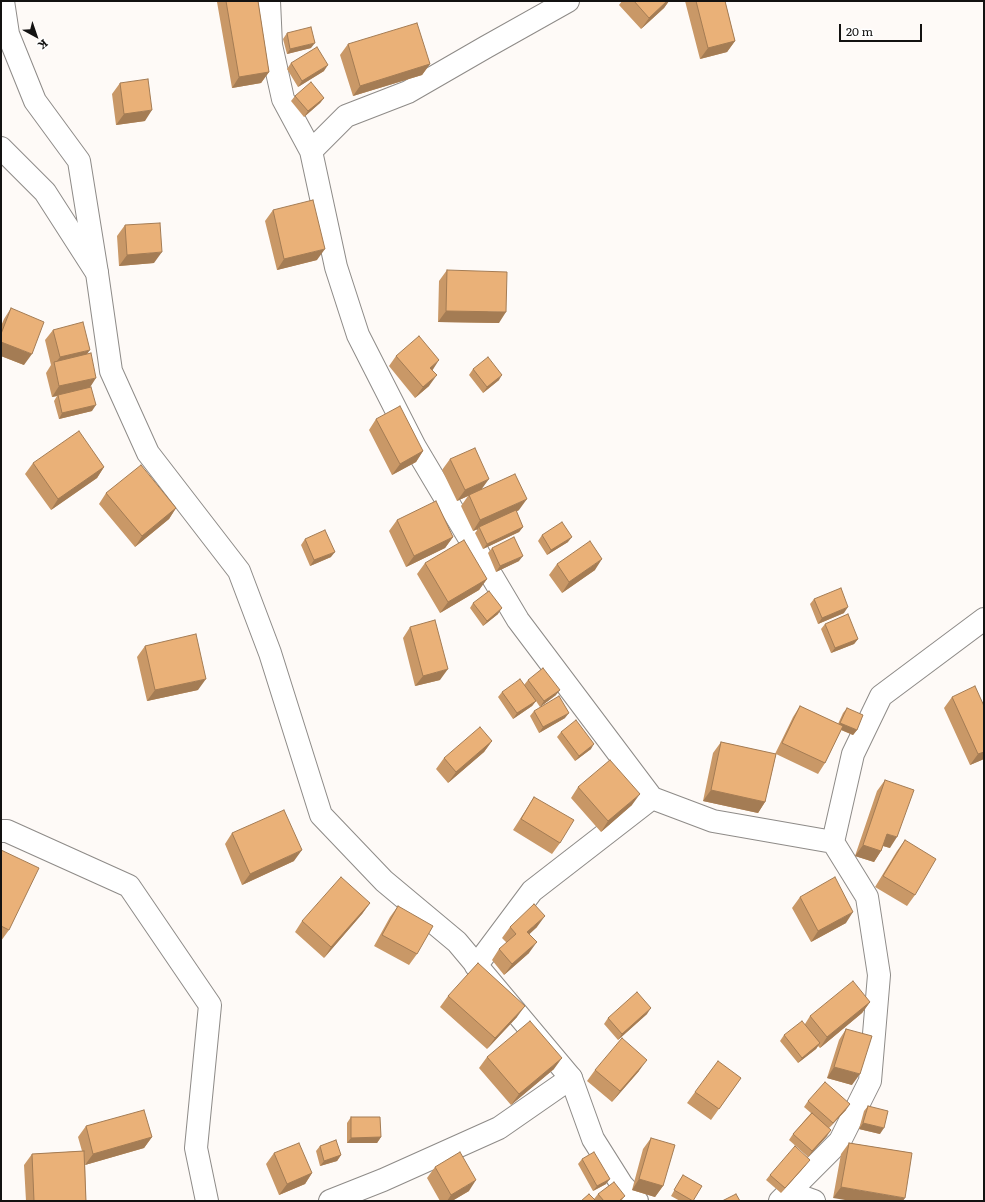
<!DOCTYPE html>
<style>
body{margin:0}
#map{position:relative;width:985px;height:1202px;overflow:hidden;background:#fefaf7;font-family:Literata,serif}
canvas{display:block}
.frame{position:absolute;inset:0;border:2px solid #131211;pointer-events:none}
.north{position:absolute;left:16px;top:16px;width:40px;height:40px;-webkit-text-stroke:3px #fff;paint-order:stroke;rotate:140deg;font-size:11px;font-weight:700;line-height:16px;text-align:center;color:#131211}
.north::after{content:'';display:block;margin:auto;width:14px;height:18px;background:#131211;clip-path:polygon(50% 0,100% 100%,50% 72%,0 100%)}
.scale{position:absolute;left:839px;top:24px;width:83px;height:18px;box-sizing:border-box;border:2px solid #131211;border-top:0;padding-left:5px;font-size:12px;line-height:14px;white-space:nowrap;color:#131211;-webkit-text-stroke:3px #fff;paint-order:stroke}
</style>
<div id="map">
<canvas width="985" height="1202"></canvas>
<div class="frame"></div>
<div class="north">K</div>
<div class="scale">20 m</div>
</div>
<script>
const ctx = document.querySelector('canvas').getContext('2d');
ctx.lineJoin = 'round';
const poly = rows => new Path2D(rows.map(r => 'M' + r).join(''));
function trace(path, color, width, dash) { ctx.strokeStyle = color; ctx.lineWidth = width; ctx.lineCap = dash ? 'butt' : 'round'; ctx.setLineDash(dash || []); ctx.stroke(path); }
function fillPath(path, color) { ctx.fillStyle = color; ctx.fill(path, 'evenodd'); }
const minor = poly([
 [3,1,8,34,35,101,79,161,97,273],
 [269,1,271,45,283,99,311,151,336,267,358,335,415,447,518,620,652,798,713,821,833,842,867,897,879,975,870,1081,840,1141,780,1201],
 [311,151,346,116,408,92,486,47,568,1],
 [1,831,7,831,129,886,210,1005,196,1148,207,1201],
 [833,842,853,754,881,696,984,619],
 [476,966,532,891,652,798],
 [571,1078,593,1139,622,1185,637,1201],
 [789,1192,814,1201]
]);
const tertiary = poly([
 [1,148,45,192,97,273,111,371,148,453,239,571,270,653,321,815,384,881,457,942,571,1078,499,1128,383,1180,330,1201]
]);
trace(minor, '#8e8b88', 24);
trace(tertiary, '#8e8b88', 24);
trace(minor, '#fff', 22);
trace(tertiary, '#fff', 22);
fillPath(poly([
 [218,1,258,1,269,72,261,83,232,88,217,2],
 [622,1,669,1,664,8,641,29,619,5],
 [685,1,725,1,735,41,727,52,700,59],
 [287,33,311,48,287,54,283,39],
 [348,44,430,64,422,75,353,96,340,55],
 [291,63,324,71,298,87,287,69],
 [120,83,145,121,116,125,112,94],
 [295,96,324,98,320,103,304,117,291,101],
 [273,210,317,260,277,270,265,221],
 [125,225,154,263,119,266,117,236],
 [447,270,499,323,438,322,439,281],
 [11,308,24,365,1,356,1,326,4,319],
 [53,330,87,354,92,411,59,419,54,401,57,396,52,397,46,373,51,365,45,340],
 [396,356,432,370,429,386,415,398,389,366],
 [473,369,499,380,483,393,469,375],
 [376,419,423,451,416,462,392,475,369,430],
 [450,459,482,489,519,510,516,512,523,527,519,532,483,549,475,533,478,529,473,531,461,506,468,496,457,501,442,470],
 [33,463,104,467,97,478,51,510,25,474],
 [106,493,176,508,169,519,135,547,99,504],
 [397,520,453,537,445,548,406,567,389,531],
 [542,535,568,542,547,555,538,541],
 [305,539,331,557,310,566,301,545],
 [492,548,519,561,496,572,488,553],
 [425,563,487,579,479,590,440,613,417,574],
 [557,564,595,570,562,593,549,575],
 [814,599,844,613,818,624,810,604],
 [473,603,498,614,483,626,470,608],
 [825,624,858,639,854,644,831,653,821,629],
 [410,627,440,680,415,686,403,638],
 [145,646,198,690,147,701,137,657],
 [528,680,556,695,540,707,536,701,532,706,513,719,498,697,502,692,524,685],
 [952,697,984,706,984,759,970,765,944,708],
 [800,706,838,724,843,713,847,708,857,730,853,735,841,730,825,763,818,774,776,754,765,802,758,813,703,801,713,753,721,742,775,754,793,717],
 [534,711,565,718,539,733,530,716],
 [561,732,591,749,575,761,557,737],
 [492,741,484,752,448,783,436,769,444,758],
 [885,780,890,848,883,846,881,851,874,862,855,856,877,791],
 [578,787,632,805,601,832,571,798],
 [534,797,560,843,552,854,513,830],
 [232,833,294,861,242,885,225,844],
 [905,840,915,895,907,906,875,887,897,851],
 [1,850,9,930,1,941],
 [800,897,846,923,811,942,792,908],
 [370,903,362,914,324,958,295,932,302,921],
 [398,906,417,954,409,965,374,946,390,917],
 [510,927,537,927,529,934,529,953,504,975,492,960,499,949,507,943,502,938],
 [448,996,517,1017,487,1049,440,1007],
 [870,1002,862,1013,820,1048,818,1046,816,1049,798,1063,780,1041,784,1035,805,1024,810,1016],
 [647,1014,618,1040,604,1024,608,1018],
 [846,1029,852,1085,827,1078,839,1040],
 [487,1057,554,1069,511,1105,479,1068],
 [595,1070,639,1071,612,1102,587,1081],
 [741,1078,711,1120,687,1103,695,1092],
 [808,1101,846,1110,829,1128,827,1136,808,1157,789,1140,793,1134,811,1113,804,1107],
 [868,1106,880,1134,859,1129,864,1111],
 [351,1117,381,1137,377,1143,347,1143,347,1123],
 [86,1126,152,1137,144,1148,85,1165,85,1161,86,1201,26,1201,24,1165,32,1154,82,1151,78,1137],
 [651,1138,663,1186,655,1197,632,1190,643,1149],
 [849,1143,912,1153,833,1198,841,1154],
 [320,1146,341,1155,337,1161,320,1166,316,1151],
 [274,1153,312,1173,305,1184,279,1195,266,1164],
 [582,1159,606,1184,593,1191,578,1164],
 [806,1165,781,1193,766,1180,770,1175],
 [435,1167,469,1191,452,1201,440,1201,427,1178],
 [683,1175,693,1201,680,1201,671,1196],
 [598,1194,625,1196,621,1201,581,1201,594,1199]
]), '#c99867');
fillPath(poly([
 [667,1,669,1,664,8,641,29,649,18],
 [735,41,727,52,700,59,708,48],
 [315,43,311,48,287,54,290,49],
 [430,64,422,75,353,96,360,86],
 [328,65,324,71,298,87,302,81],
 [269,72,261,83,232,88,239,77],
 [324,98,320,103,304,117,308,111],
 [152,110,145,121,116,125,124,114],
 [325,249,317,260,277,270,284,259],
 [162,252,154,263,119,266,127,255],
 [446,311,506,312,499,323,438,322],
 [1,342,32,354,24,365,1,356],
 [90,350,82,361,54,365,60,357],
 [439,360,432,371,430,368],
 [437,375,429,386,415,398,423,387],
 [502,375,499,380,483,393,487,387],
 [96,378,89,389,58,395,57,396,52,397,59,386],
 [96,405,92,411,59,419,62,413],
 [423,451,416,462,392,475,400,464],
 [104,467,97,478,51,510,58,499],
 [489,479,481,490,457,501,465,490],
 [527,499,519,510,480,528,479,527,478,529,473,531,480,520],
 [176,508,169,519,135,547,142,536],
 [523,527,519,532,483,549,487,544],
 [453,537,445,548,406,567,414,556],
 [572,537,568,542,547,555,551,550],
 [335,552,331,557,310,566,314,560],
 [523,556,519,561,496,572,500,566],
 [602,559,595,570,562,593,569,582],
 [487,579,479,590,440,613,448,602],
 [848,607,844,613,818,624,822,618],
 [502,608,498,614,483,626,487,621],
 [858,639,854,644,831,653,835,648],
 [448,669,440,680,415,686,423,676],
 [206,679,198,690,147,701,155,690],
 [560,690,556,695,540,707,544,701],
 [536,701,532,706,513,719,517,713],
 [569,713,565,718,539,733,543,727],
 [840,723,857,730,853,735,837,728],
 [492,741,484,752,448,783,456,772],
 [594,744,591,749,575,761,579,756],
 [984,752,984,759,970,765,978,754],
 [711,790,765,802,758,813,703,801],
 [640,794,632,805,601,832,608,821],
 [887,834,897,837,890,848,880,845],
 [863,845,881,851,874,862,855,856],
 [302,850,294,861,242,885,250,874],
 [370,903,362,914,324,958,331,947],
 [853,912,846,923,811,942,818,931],
 [545,916,537,927,520,943,527,932],
 [537,942,529,953,504,975,512,964],
 [870,1002,862,1013,820,1048,827,1037],
 [525,1006,517,1017,487,1049,495,1038],
 [651,1008,647,1014,618,1040,622,1034],
 [820,1043,816,1049,798,1063,802,1058],
 [562,1058,554,1069,511,1105,519,1094],
 [647,1060,639,1071,612,1102,620,1091],
 [834,1067,860,1074,852,1085,827,1078],
 [850,1104,846,1110,829,1128,833,1123],
 [863,1123,884,1128,880,1134,859,1129],
 [831,1130,827,1136,808,1157,812,1151],
 [152,1137,144,1148,85,1165,93,1154],
 [381,1137,377,1143,347,1143,351,1138],
 [341,1155,337,1161,320,1166,324,1161],
 [810,1160,806,1165,781,1193,785,1188],
 [312,1173,305,1184,279,1195,287,1184],
 [610,1179,606,1184,593,1191,597,1186],
 [639,1179,663,1186,655,1197,632,1190],
 [476,1180,469,1191,452,1201,447,1201,451,1195],
 [841,1187,905,1198,903,1201,851,1201,833,1198]
]), '#a47c54');
const building = poly([
 [226,1,258,1,269,72,239,77,226,1],
 [634,1,667,1,649,18,634,1],
 [696,1,725,1,735,41,708,48,696,1],
 [417,23,430,64,360,86,348,44,417,23],
 [311,27,315,43,290,49,287,33,311,27],
 [317,47,328,65,302,81,291,63,317,47],
 [148,79,152,110,124,114,120,83,148,79],
 [311,82,324,98,308,111,295,96,311,82],
 [313,200,325,249,284,259,273,210,313,200],
 [160,223,162,252,127,255,125,225,160,223],
 [447,270,507,272,506,312,446,311,447,270],
 [11,308,44,322,32,354,1,342,1,334,11,308],
 [83,322,90,350,60,357,53,330,83,322],
 [419,336,439,360,430,368,437,375,423,387,396,356,419,336],
 [91,353,96,378,59,386,54,362,91,353],
 [488,357,502,375,487,387,473,369,488,357],
 [91,387,96,405,62,413,58,395,91,387],
 [400,406,423,451,400,464,376,419,400,406],
 [79,431,104,467,58,499,33,463,79,431],
 [475,448,489,479,465,490,450,459,475,448],
 [141,465,176,508,142,536,106,493,141,465],
 [515,474,527,499,480,520,469,495,515,474],
 [436,501,453,537,414,556,397,520,436,501],
 [516,510,523,527,487,544,479,527,516,510],
 [562,522,572,537,551,550,542,535,562,522],
 [325,530,335,552,314,560,305,539,325,530],
 [514,537,523,556,500,566,492,548,514,537],
 [464,540,487,579,448,602,425,563,464,540],
 [590,541,602,559,569,582,557,564,590,541],
 [841,588,848,607,822,618,814,599,841,588],
 [489,591,502,608,487,621,473,603,489,591],
 [848,614,858,639,835,648,825,624,848,614],
 [435,620,448,669,423,676,410,627,435,620],
 [196,634,206,679,155,690,145,646,196,634],
 [543,668,560,690,544,701,528,680,543,668],
 [520,679,536,701,517,713,502,692,520,679],
 [975,686,984,706,984,752,978,754,952,697,975,686],
 [559,696,569,713,543,727,534,711,559,696],
 [800,706,843,726,825,763,782,743,800,706],
 [847,708,863,715,857,730,840,723,847,708],
 [576,720,594,744,579,756,561,732,576,720],
 [480,727,492,741,456,772,444,758,480,727],
 [721,742,776,754,765,802,711,790,721,742],
 [610,760,640,794,608,821,578,787,610,760],
 [885,780,914,790,897,837,887,834,881,851,863,845,885,780],
 [534,797,574,820,560,843,521,819,534,797],
 [284,810,302,850,250,874,232,833,284,810],
 [905,840,936,859,915,895,883,876,905,840],
 [1,850,39,868,9,930,1,926,1,850],
 [341,877,370,903,331,947,302,921,341,877],
 [835,877,853,912,818,931,800,897,835,877],
 [534,904,545,916,527,932,537,942,512,964,499,949,516,934,510,927,534,904],
 [398,906,433,926,417,954,382,935,398,906],
 [478,963,525,1006,495,1038,448,996,478,963],
 [853,981,870,1002,827,1037,810,1016,853,981],
 [637,992,651,1008,622,1034,608,1018,637,992],
 [530,1021,562,1058,519,1094,487,1057,530,1021],
 [802,1021,820,1043,802,1058,784,1035,802,1021],
 [846,1029,872,1036,860,1074,834,1067,846,1029],
 [622,1038,647,1060,620,1091,595,1070,622,1038],
 [718,1061,741,1078,719,1109,695,1092,718,1061],
 [825,1082,850,1104,833,1123,808,1101,825,1082],
 [868,1106,888,1111,884,1128,863,1123,868,1106],
 [144,1110,152,1137,93,1154,86,1126,144,1110],
 [812,1113,831,1130,812,1151,793,1134,812,1113],
 [351,1117,380,1117,381,1137,351,1138,351,1117],
 [651,1138,675,1145,663,1186,639,1179,651,1138],
 [336,1140,341,1155,324,1161,320,1146,336,1140],
 [299,1143,312,1173,287,1184,274,1153,299,1143],
 [849,1143,912,1153,905,1198,841,1187,849,1143],
 [795,1146,810,1160,785,1188,770,1175,795,1146],
 [84,1151,86,1201,34,1201,32,1154,84,1151],
 [460,1152,476,1180,451,1195,435,1167,460,1152],
 [594,1152,610,1179,597,1186,582,1159,594,1152],
 [683,1175,702,1186,693,1201,674,1190,683,1175],
 [614,1182,625,1196,619,1201,604,1201,598,1194,614,1182],
 [589,1194,596,1201,581,1201,589,1194],
 [736,1194,740,1201,722,1201,736,1194]
]);
fillPath(building, '#eab178');
trace(building, '#a47c54', 1);
</script>
